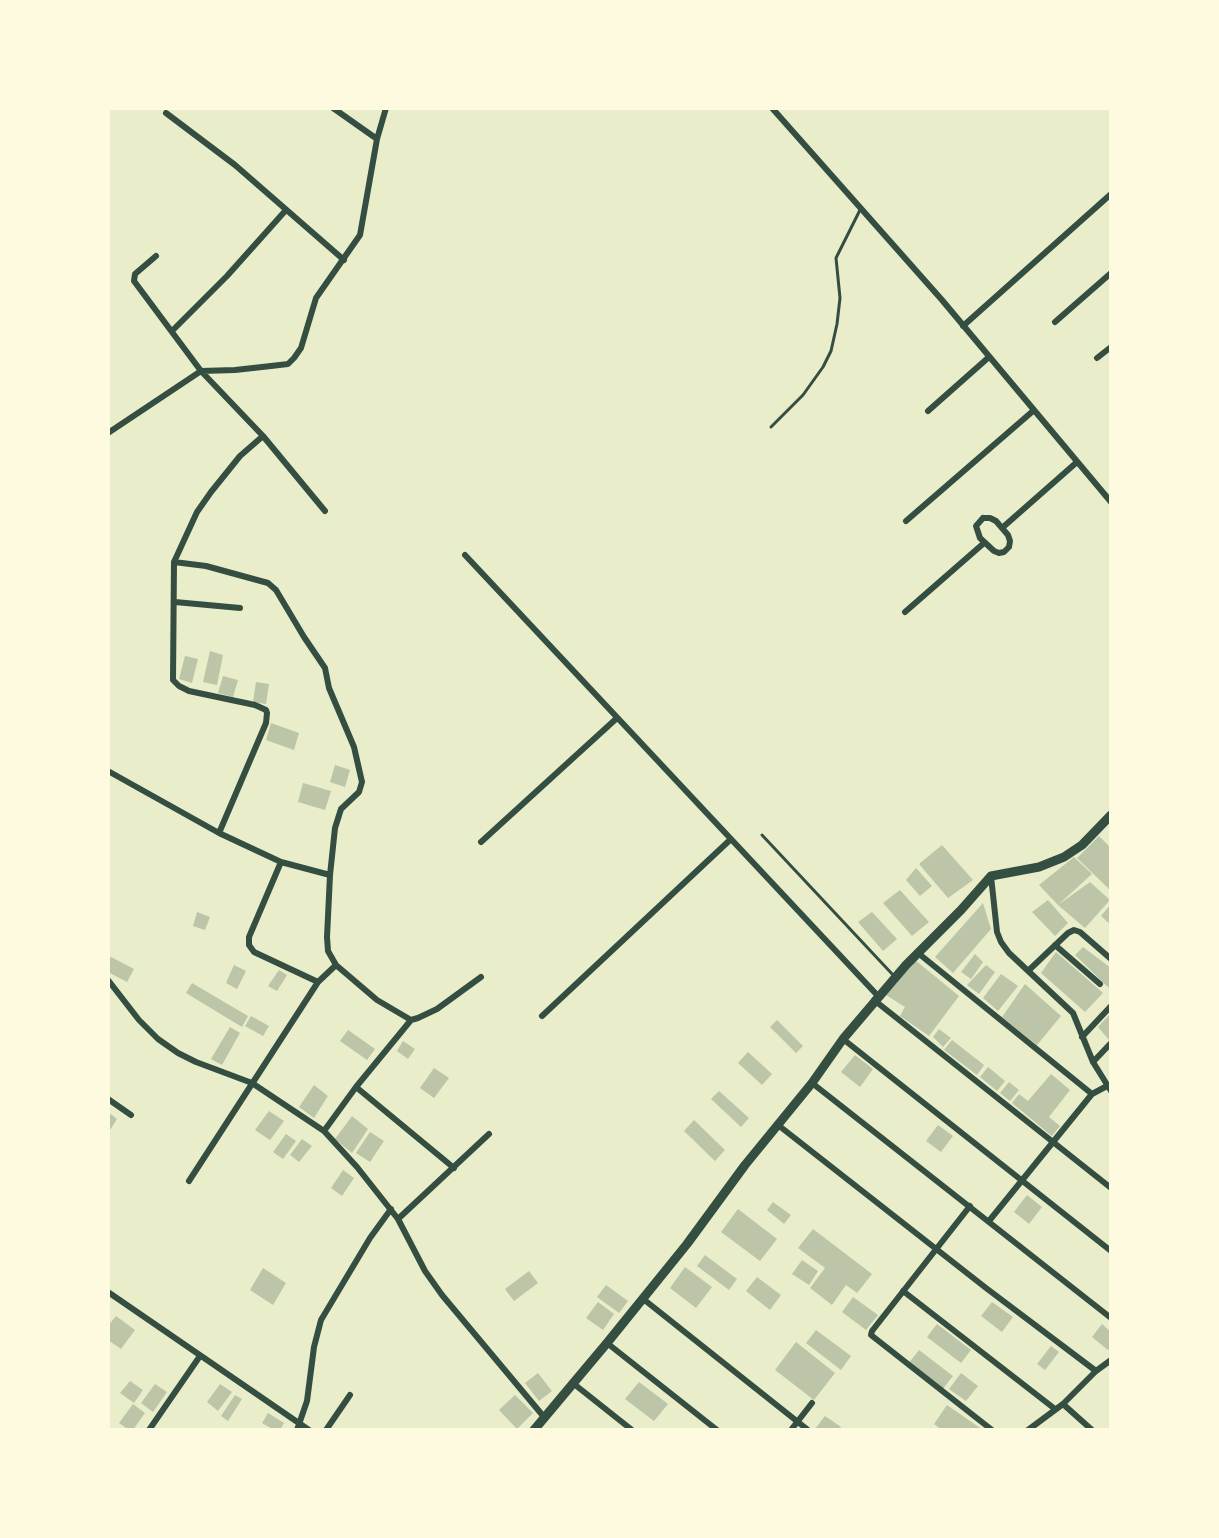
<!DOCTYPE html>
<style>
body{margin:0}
#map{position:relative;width:1219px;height:1538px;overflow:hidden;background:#e9edc9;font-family:"DM Sans",sans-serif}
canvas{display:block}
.frame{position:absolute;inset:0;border:110px solid #fefae0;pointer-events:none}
</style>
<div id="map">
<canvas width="1219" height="1538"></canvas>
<div class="frame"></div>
</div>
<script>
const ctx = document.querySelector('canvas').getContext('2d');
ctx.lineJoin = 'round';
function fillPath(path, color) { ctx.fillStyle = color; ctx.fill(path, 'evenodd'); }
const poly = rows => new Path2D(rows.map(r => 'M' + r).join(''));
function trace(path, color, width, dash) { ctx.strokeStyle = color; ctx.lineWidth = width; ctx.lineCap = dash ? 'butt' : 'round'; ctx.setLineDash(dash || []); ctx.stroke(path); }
fillPath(poly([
 [210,651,223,655,217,685,203,682],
 [185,656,198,659,192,683,179,679],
 [223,676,238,680,233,697,218,693],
 [256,682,269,684,266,704,253,702],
 [271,723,299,733,294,750,266,740],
 [335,765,350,770,345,787,330,782],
 [303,783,331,791,325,810,298,802],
 [1099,836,1111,848,1111,891,1077,858],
 [942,845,973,880,948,898,919,864],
 [1074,857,1092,874,1058,905,1039,885],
 [916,868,932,886,920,896,906,880],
 [1090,882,1110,900,1085,928,1058,905],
 [900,890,929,922,912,936,883,903],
 [1048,900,1068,923,1055,936,1032,912],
 [983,903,991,929,953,973,935,957],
 [1111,904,1111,925,1101,916],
 [197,912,210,917,205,930,193,926],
 [872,912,897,939,883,951,858,922],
 [1083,947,1111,968,1111,986,1109,988,1075,955],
 [1056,952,1103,993,1085,1012,1041,973],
 [975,954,983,962,971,979,961,972],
 [111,957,134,969,127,982,108,972,108,961],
 [915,960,959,996,929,1036,900,1016,905,1007,886,995],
 [234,965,246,971,237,989,226,983],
 [986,965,995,972,979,994,967,985],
 [279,970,287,975,277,991,268,986],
 [1001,974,1018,986,998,1011,983,998],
 [192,983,248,1016,242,1027,186,993],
 [1025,984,1061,1016,1037,1045,1002,1017],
 [1111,1013,1111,1037,1109,1040,1098,1027],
 [251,1016,269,1026,263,1036,245,1026],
 [777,1020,803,1046,796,1053,770,1027],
 [230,1027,240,1033,222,1065,211,1059],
 [939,1029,951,1038,943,1047,933,1037],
 [348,1030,375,1049,367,1060,340,1041],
 [952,1040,984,1065,977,1075,944,1050],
 [403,1041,415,1049,408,1059,397,1051],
 [748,1052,772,1074,762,1085,738,1063],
 [855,1055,873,1069,860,1087,841,1072],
 [988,1067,1005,1081,997,1091,980,1077],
 [434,1068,449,1078,434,1098,420,1088],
 [1051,1074,1070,1090,1049,1117,1060,1126,1052,1136,1012,1103,1019,1094,1028,1101],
 [1009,1082,1019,1090,1010,1101,1000,1093],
 [314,1085,328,1096,314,1118,299,1107],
 [719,1091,749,1118,741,1127,711,1099],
 [269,1111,284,1121,270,1140,255,1130],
 [108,1112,117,1119,108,1133],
 [352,1116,368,1129,352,1153,335,1139],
 [694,1120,725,1150,715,1161,684,1131],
 [938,1125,953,1136,941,1152,926,1141],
 [370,1132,384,1141,370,1162,356,1153],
 [286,1134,296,1141,283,1159,273,1152],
 [302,1139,312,1146,299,1162,290,1155],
 [343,1170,354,1178,342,1196,331,1188],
 [1027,1195,1042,1207,1029,1224,1014,1212],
 [773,1202,791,1215,784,1224,767,1210],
 [738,1209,777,1239,760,1261,721,1232],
 [813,1229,872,1274,857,1293,846,1285,832,1305,810,1288,825,1268,798,1248],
 [705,1255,737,1279,729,1290,697,1266],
 [802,1260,818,1271,809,1285,792,1274],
 [685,1267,712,1287,696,1308,670,1288],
 [263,1268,286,1283,273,1305,250,1290],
 [529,1271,538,1283,514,1301,505,1289],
 [757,1277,781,1295,770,1310,746,1291],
 [606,1285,628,1301,619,1313,597,1297],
 [853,1297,878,1315,866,1330,842,1312],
 [598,1302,614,1314,603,1330,586,1318],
 [992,1302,1013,1317,1002,1332,981,1316],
 [116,1316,135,1330,121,1349,108,1340,108,1326],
 [937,1324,971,1350,961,1363,927,1337],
 [1102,1324,1111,1332,1111,1347,1108,1350,1092,1337],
 [816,1330,851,1356,841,1370,806,1343],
 [796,1342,835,1373,814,1400,775,1370],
 [1051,1346,1059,1352,1045,1370,1037,1364],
 [919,1350,953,1376,942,1390,908,1364],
 [538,1373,552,1391,539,1401,525,1383],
 [961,1373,978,1386,966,1401,949,1389],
 [130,1381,143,1390,134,1403,120,1393],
 [639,1382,668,1404,654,1421,625,1399],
 [155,1384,167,1392,153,1412,141,1403],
 [220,1384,232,1392,218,1411,207,1402],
 [235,1395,242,1399,228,1421,221,1416],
 [515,1395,533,1413,517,1429,499,1410],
 [133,1404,145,1413,133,1430,129,1430,119,1423],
 [947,1405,983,1430,942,1430,934,1424],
 [268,1413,284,1423,280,1430,274,1430,262,1423],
 [825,1416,841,1427,839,1430,815,1429]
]), '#bcc5a7');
trace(poly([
 [771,427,803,395,823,367,831,351,837,324,840,298,836,258,860,210],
 [762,835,894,976]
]), '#344e41', 3);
trace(poly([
 [333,108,377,139],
 [772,108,942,300,1111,502],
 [166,113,235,165,344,260],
 [156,256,135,274,134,281,201,371,263,436,325,511],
 [1055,322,1111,273],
 [963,326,1111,194],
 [172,331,227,276,286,210],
 [1097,358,1111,347],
 [928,411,989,357],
 [108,433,201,371,235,370,271,366,288,364,294,358,301,348,316,298,360,235,377,139,386,108],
 [983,518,990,518,996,521,1008,535,1010,541,1009,547,1004,552,999,553,994,551,980,538,976,526,983,518],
 [906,521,1033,411],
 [1002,528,1077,462],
 [465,555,878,996],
 [174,562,206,566,268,583,276,590,304,637,325,668,329,688,354,747,362,782,359,792,341,809,335,828,330,875,327,937,328,951,336,965,377,1000,411,1020,418,1018,437,1009,481,977],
 [175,602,240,608],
 [905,612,984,543],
 [108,771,219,833,281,862,330,875],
 [219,833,266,723,267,713,266,710,255,705,189,691,179,686,173,680,174,562,197,512,211,492,240,456,263,436],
 [481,842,617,718],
 [281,862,249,937,249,945,254,952,318,982,336,965],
 [991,876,997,932,1001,942,1009,953,1073,1013,1093,1062,1111,1091],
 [1055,945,1100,984],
 [918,953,1092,1094],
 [1028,971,1068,933,1074,930,1080,932,1111,959],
 [108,980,139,1020,158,1039,178,1053,196,1062,252,1083,324,1131,357,1167,398,1219,425,1271,442,1295,544,1417],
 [874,1000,1111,1188],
 [542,1016,731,839],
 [1082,1037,1111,1006],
 [843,1039,1111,1251],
 [1093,1062,1111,1043],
 [812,1083,1111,1318],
 [356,1087,454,1168],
 [108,1099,131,1115],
 [778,1125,986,1288,1096,1371],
 [324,1131,356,1087,411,1020],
 [189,1181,318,982],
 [970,1206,872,1331,871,1335,992,1430],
 [398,1219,489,1134],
 [989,1221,1092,1094,1107,1086],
 [903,1291,1055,1409],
 [108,1292,309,1430],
 [642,1298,808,1430],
 [607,1343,717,1430],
 [574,1384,632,1430],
 [1063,1404,1092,1430],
 [149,1430,200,1356],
 [297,1430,307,1401,314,1347,321,1320,370,1238,391,1209],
 [326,1430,350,1395],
 [791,1430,812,1403],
 [1028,1430,1063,1404,1096,1371,1111,1360]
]), '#344e41', 6);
trace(poly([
 [534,1430,607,1343,687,1244,745,1165,812,1083,843,1039,906,965,961,910,991,876,1039,867,1064,857,1082,845,1111,815]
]), '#344e41', 9);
</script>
